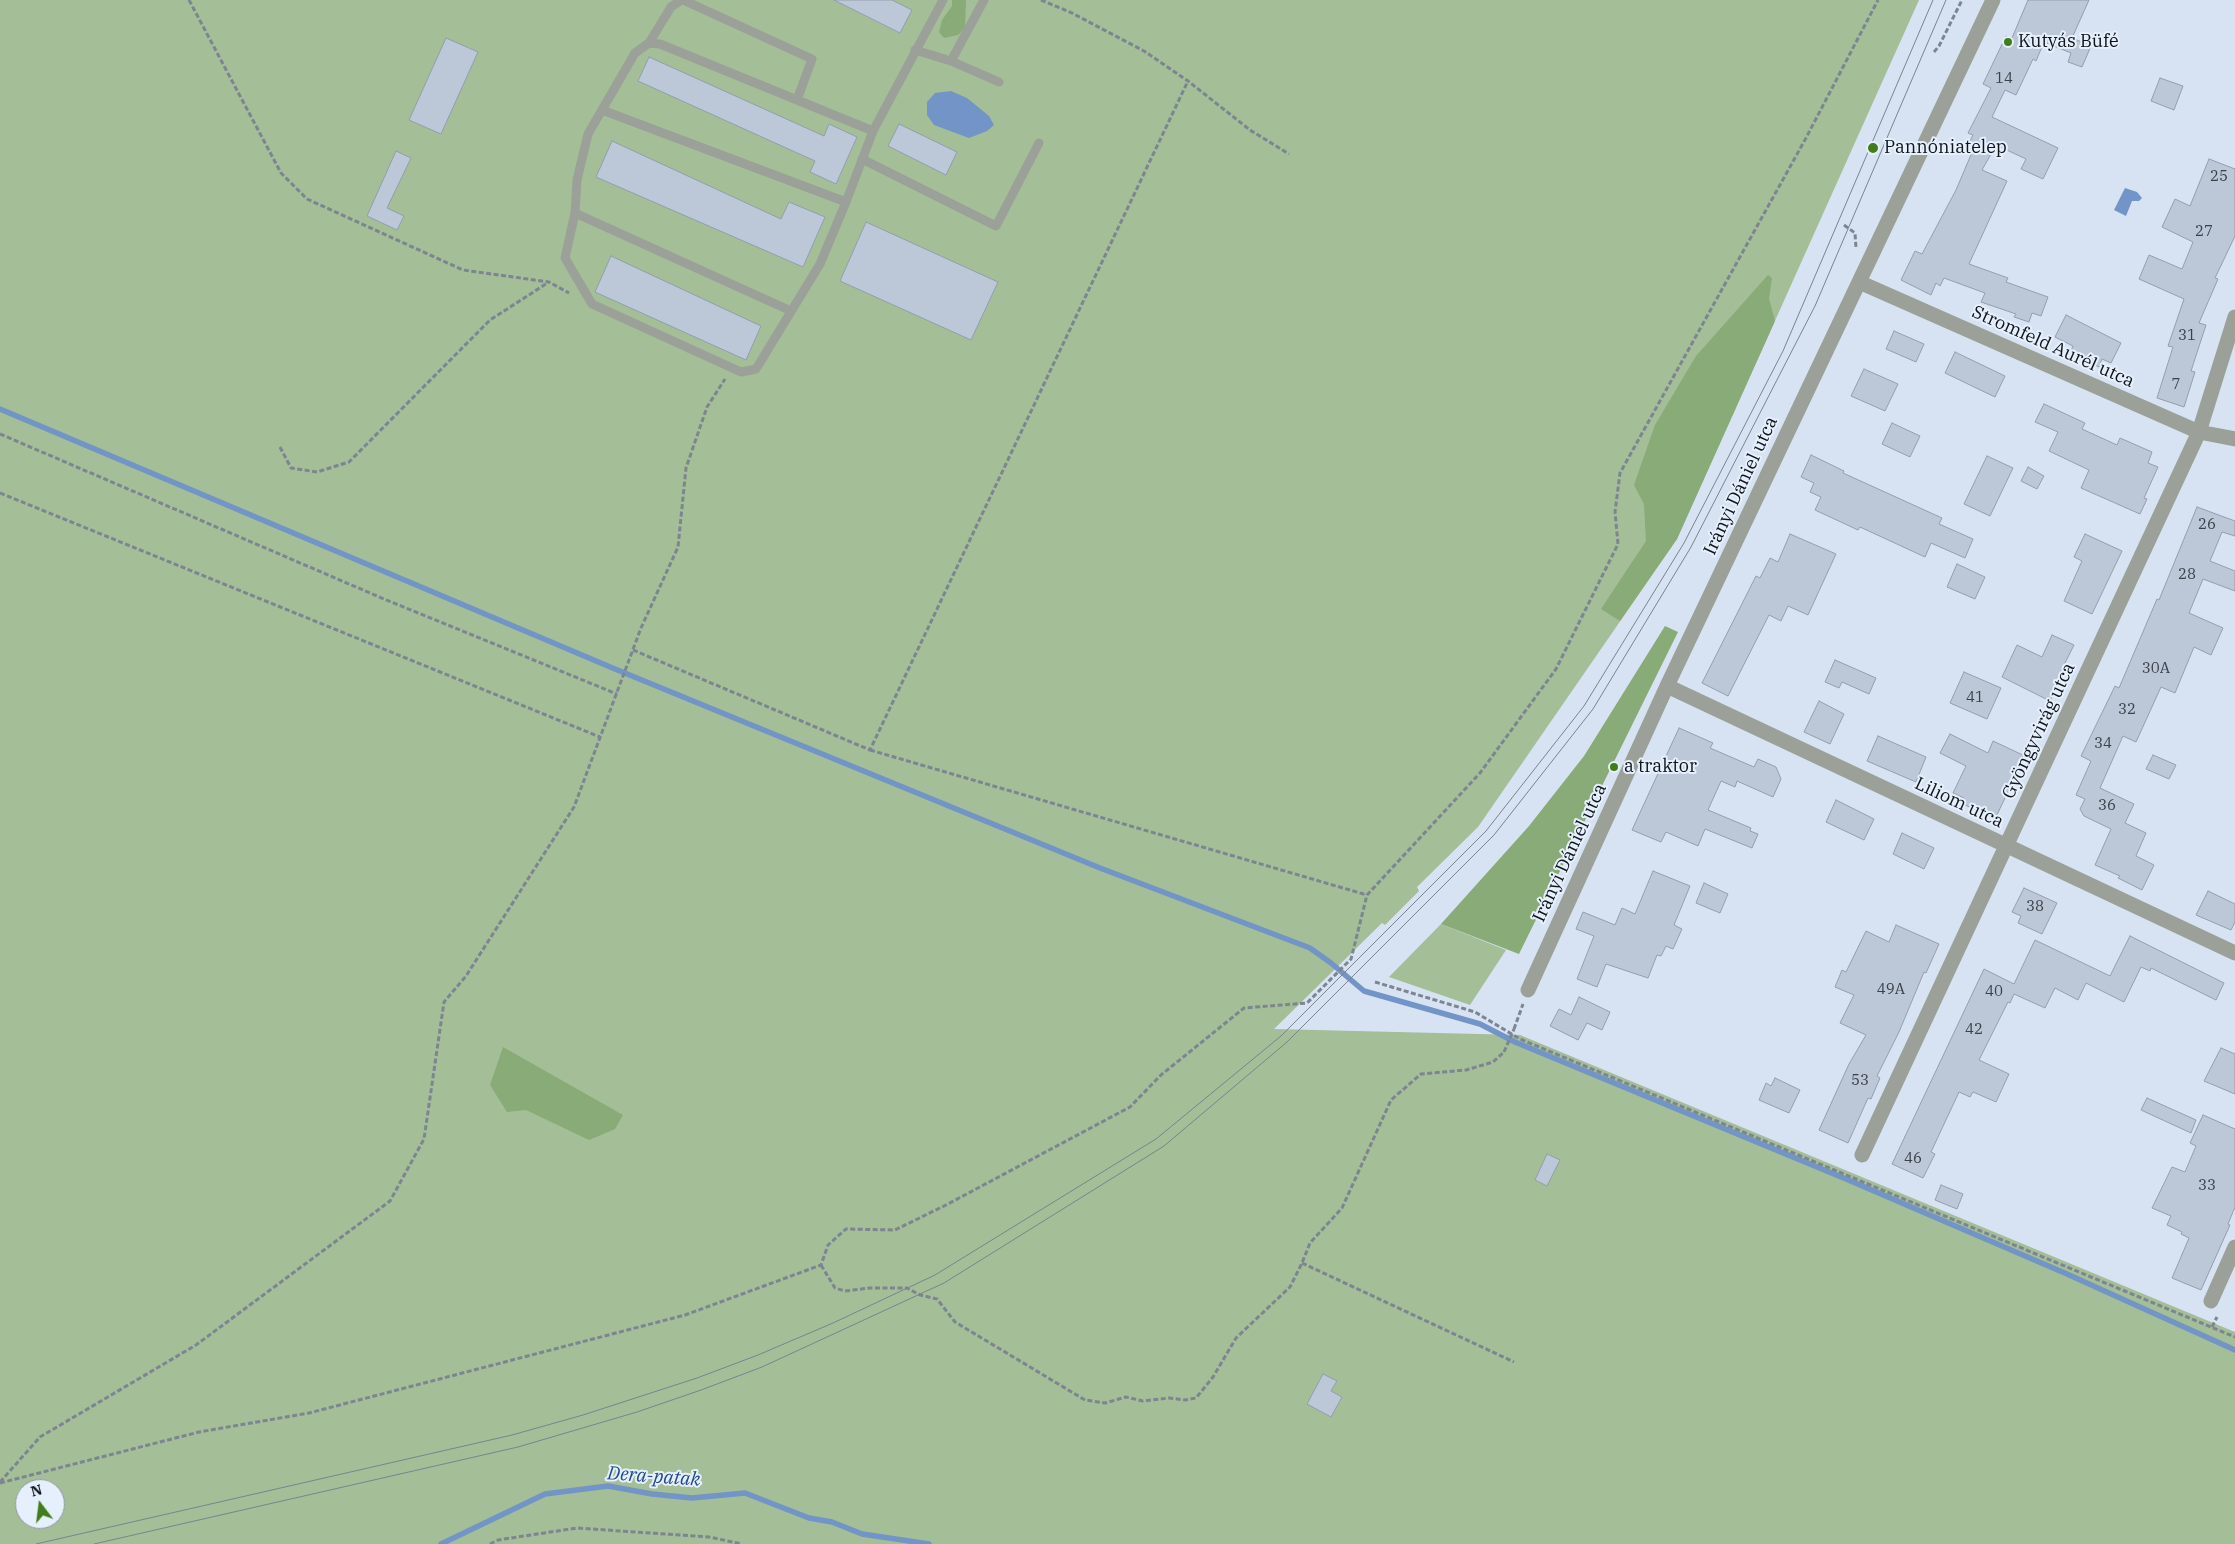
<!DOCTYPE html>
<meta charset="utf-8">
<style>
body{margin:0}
#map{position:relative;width:2235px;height:1544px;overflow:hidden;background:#d7e3f3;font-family:"IBM Plex Serif",serif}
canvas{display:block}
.north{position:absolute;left:15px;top:1479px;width:50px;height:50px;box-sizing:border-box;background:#e6f0fd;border:1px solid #9098a2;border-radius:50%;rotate:345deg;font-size:14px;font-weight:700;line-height:20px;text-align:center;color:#101419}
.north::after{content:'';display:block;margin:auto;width:18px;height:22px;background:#417d19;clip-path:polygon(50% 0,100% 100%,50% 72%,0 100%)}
</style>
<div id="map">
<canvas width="2235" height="1544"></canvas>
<div class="north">N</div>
</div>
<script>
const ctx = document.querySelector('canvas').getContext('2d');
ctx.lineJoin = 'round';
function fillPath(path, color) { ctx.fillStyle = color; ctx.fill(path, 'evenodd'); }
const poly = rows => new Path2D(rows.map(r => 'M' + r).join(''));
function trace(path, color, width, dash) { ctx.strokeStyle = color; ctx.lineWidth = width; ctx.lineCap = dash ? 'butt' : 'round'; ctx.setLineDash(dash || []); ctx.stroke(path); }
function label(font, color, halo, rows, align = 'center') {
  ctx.font = font + ' "IBM Plex Serif",serif'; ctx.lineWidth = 4; ctx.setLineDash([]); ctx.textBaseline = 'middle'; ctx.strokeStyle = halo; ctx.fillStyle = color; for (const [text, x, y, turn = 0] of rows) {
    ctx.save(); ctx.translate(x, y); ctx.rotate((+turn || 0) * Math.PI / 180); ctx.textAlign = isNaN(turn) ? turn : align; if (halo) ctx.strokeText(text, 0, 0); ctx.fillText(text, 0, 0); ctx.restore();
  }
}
fillPath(poly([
 [0,0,1919,0,1677,539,1478,827,1417,887,1419,891,1385,925,1382,923,1274,1029,1520,1035,2235,1332,2235,1544,0,1544],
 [25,1489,55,1489,55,1519,25,1519],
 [1441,924,1506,950,1470,1005,1389,977]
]), '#a4be98');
fillPath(poly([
 [952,0,966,0,965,28,958,35,944,38,939,32,942,20,952,6],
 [1768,275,1772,278,1769,299,1775,321,1677,539,1620,621,1601,609,1646,541,1644,504,1634,485,1655,425,1696,356],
 [1665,626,1678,632,1519,954,1441,924,1529,826,1584,756],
 [503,1047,623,1115,615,1129,589,1140,526,1110,507,1112,490,1085]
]), '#88ab77');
fillPath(poly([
 [951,91,967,98,989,116,994,125,987,131,969,138,934,125,927,115,927,102,935,93],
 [2125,188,2137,192,2142,198,2139,201,2132,201,2126,216,2114,210]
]), '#7294c6');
trace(poly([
 [0,409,615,669,1100,868,1310,948,1331,963,1364,991,1480,1024,1515,1042,1846,1179,2067,1274,2235,1350],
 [441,1544,545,1494,608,1486,652,1494,692,1498,745,1493,809,1518,832,1522,862,1534,929,1544]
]), '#7294c6', 5.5);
const building = poly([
 [834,0,892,0,912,10,900,33,834,0],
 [2028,0,2089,0,2072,38,2091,46,2082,67,2068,62,2071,53,2044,42,2036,61,2033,59,2016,95,2005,90,1992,117,2058,148,2043,179,2021,169,2026,159,1996,145,1982,170,2007,181,1969,264,2008,278,2006,282,2048,297,2041,316,2032,313,2029,322,2014,317,2016,314,1981,302,1985,293,1944,278,1940,286,1936,283,1931,295,1901,280,1915,251,1922,254,1956,190,1973,150,1967,147,1973,135,1968,133,1991,88,1983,84,2006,36,2012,38,2028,0],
 [446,38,478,52,441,134,409,120,446,38],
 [649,57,824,136,829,124,857,137,836,184,810,172,815,161,638,81,649,57],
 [2160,78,2183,86,2174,110,2151,101,2160,78],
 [899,124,957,152,946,175,888,146,899,124],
 [612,141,781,219,789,202,825,217,803,267,596,177,612,141],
 [396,151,411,158,387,208,404,216,397,230,367,216,396,151],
 [2209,159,2235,169,2235,236,2215,278,2218,279,2199,323,2206,325,2191,371,2195,372,2184,407,2157,398,2173,347,2168,346,2184,299,2139,279,2149,255,2182,269,2193,242,2162,227,2175,199,2190,206,2209,159],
 [866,222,998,282,971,340,840,281,866,222],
 [611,256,761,326,746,360,595,292,611,256],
 [2066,315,2121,343,2111,363,2102,359,2099,367,2070,353,2073,346,2055,337,2066,315],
 [1894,331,1924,344,1916,362,1886,349,1894,331],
 [1955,352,2005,376,1995,397,1945,373,1955,352],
 [1864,369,1898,384,1885,411,1851,396,1864,369],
 [2044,404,2085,423,2082,429,2117,445,2120,438,2152,452,2148,463,2158,467,2144,498,2147,499,2140,514,2081,488,2089,470,2049,451,2058,432,2035,422,2044,404],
 [1892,423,1920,436,1910,457,1882,444,1892,423],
 [1811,455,1844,471,1843,473,1942,518,1939,524,1973,539,1965,558,1931,543,1925,557,1860,527,1858,530,1815,510,1821,497,1810,492,1814,483,1801,477,1811,455],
 [1987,456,2013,468,1990,516,1964,504,1987,456],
 [2028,467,2044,476,2037,489,2021,481,2028,467],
 [2197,507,2235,521,2235,536,2222,532,2210,561,2235,571,2235,591,2203,579,2189,613,2223,628,2211,655,2194,647,2175,693,2161,687,2136,742,2123,736,2100,788,2134,804,2125,823,2146,833,2136,856,2154,865,2142,890,2118,878,2120,876,2095,865,2111,829,2084,816,2080,809,2085,799,2076,795,2091,761,2081,756,2115,686,2119,688,2157,599,2159,600,2197,507],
 [1790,534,1836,554,1808,615,1788,606,1781,621,1769,615,1728,696,1702,683,1756,576,1760,578,1770,558,1778,562,1790,534],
 [2085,534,2122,551,2092,614,2064,601,2082,561,2074,557,2085,534],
 [1957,564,1985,577,1975,599,1947,587,1957,564],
 [2052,635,2074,645,2063,667,2065,668,2050,701,2002,677,2017,645,2042,657,2052,635],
 [1835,660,1876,678,1869,694,1842,682,1839,688,1825,682,1835,660],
 [1964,672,2001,688,1987,719,1950,703,1964,672],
 [1819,701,1844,714,1830,744,1804,732,1819,701],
 [1679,728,1713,743,1710,748,1754,767,1758,759,1776,767,1781,779,1773,797,1737,781,1735,787,1721,781,1708,810,1751,828,1750,831,1758,834,1752,848,1705,829,1698,846,1666,832,1661,842,1632,830,1679,728],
 [1950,734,1988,753,1993,741,2025,756,1995,819,1961,803,1964,798,1953,793,1966,766,1940,753,1950,734],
 [1878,736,1926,757,1916,782,1867,761,1878,736],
 [2153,755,2176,765,2169,779,2146,769,2153,755],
 [1836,800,1874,819,1864,840,1826,822,1836,800],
 [1902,833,1934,848,1924,869,1893,854,1902,833],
 [1653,871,1690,886,1674,925,1682,929,1673,949,1666,946,1661,956,1657,955,1648,978,1606,964,1597,987,1577,979,1594,936,1576,929,1583,912,1615,925,1622,908,1635,914,1653,871],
 [1704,883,1728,894,1720,913,1696,903,1704,883],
 [2024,888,2057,903,2042,934,2018,923,2021,916,2012,912,2024,888],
 [2208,891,2235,904,2235,922,2231,930,2196,915,2208,891],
 [1896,925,1939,944,1926,973,1924,972,1899,1032,1877,1076,1880,1078,1871,1099,1868,1098,1848,1143,1819,1130,1849,1064,1866,1035,1840,1023,1854,995,1835,987,1842,970,1846,972,1866,931,1889,942,1896,925],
 [2130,936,2224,983,2216,1000,2151,968,2150,971,2141,967,2124,1002,2086,983,2078,1000,2055,988,2045,1008,2014,994,2010,1003,2008,1002,1979,1060,2009,1074,1996,1102,1973,1092,1970,1097,1959,1092,1931,1152,1935,1154,1923,1178,1892,1164,1984,969,2014,984,2035,940,2110,976,2130,936],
 [1579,997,1610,1012,1602,1030,1587,1023,1578,1040,1550,1026,1559,1009,1571,1015,1579,997],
 [2221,1048,2235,1054,2235,1094,2204,1081,2221,1048],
 [1775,1078,1800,1090,1789,1113,1759,1100,1766,1083,1771,1086,1775,1078],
 [2147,1098,2196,1120,2191,1133,2141,1110,2147,1098],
 [2203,1115,2235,1129,2235,1207,2228,1224,2230,1225,2201,1290,2172,1278,2189,1238,2181,1234,2182,1232,2167,1225,2171,1216,2152,1208,2172,1167,2185,1172,2196,1146,2190,1143,2203,1115],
 [1547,1154,1560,1160,1547,1186,1535,1180,1547,1154],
 [1941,1185,1963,1194,1957,1209,1935,1200,1941,1185],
 [1323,1374,1337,1381,1331,1391,1342,1397,1331,1417,1307,1404,1323,1374]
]);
fillPath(building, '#bcc7d7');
trace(building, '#939ead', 1);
trace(poly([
 [189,0,281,173,307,199,463,270,549,282,569,293],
 [1041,0,1072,13,1144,51,1188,81,1250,130,1289,154],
 [1934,52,1939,46,1962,0],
 [1844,225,1855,233,1856,248],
 [0,434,384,599,617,694],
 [280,447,291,468,317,472,349,462,490,320,549,282],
 [0,493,600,737],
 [633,650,870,750,1188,81],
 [870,750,1367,895],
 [1375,982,1475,1012,1520,1039,2235,1337],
 [1514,1029,1523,1004],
 [1302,1263,1514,1362],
 [821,1265,835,1288,845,1291,870,1288,907,1288,920,1295,937,1299,955,1322,1085,1400,1105,1403,1126,1397,1143,1401,1169,1398,1185,1400,1196,1398,1213,1377,1236,1338,1290,1287,1302,1263,1310,1243,1342,1208,1391,1100,1421,1074,1466,1070,1493,1062,1504,1052],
 [2212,1327,2217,1317],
 [0,1482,40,1437,196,1345,390,1201,424,1139,444,1002,466,976,574,807,641,628,678,547,686,468,707,407,725,379],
 [0,1483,199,1432,309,1413,685,1315,821,1265,828,1245,846,1229,895,1230,946,1205,1130,1107,1161,1075,1244,1008,1307,1003,1351,959,1367,895,1480,773,1556,669,1618,544,1615,512,1620,473,1806,138,1878,0],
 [490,1544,498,1540,577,1528,709,1537,742,1544]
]), '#7d8590', 3, [5, 2.5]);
trace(poly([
 [683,0,812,59,797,100],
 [649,43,671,7,681,0],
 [915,50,951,61,984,0],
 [951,61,999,82],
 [602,110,846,202],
 [873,131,660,44,649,43,635,53,588,134,577,180,575,213,565,258,592,304,741,372,756,369,820,264,846,202,873,131,943,0],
 [862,159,996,226,1039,143],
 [575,213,791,311]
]), '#9ba099', 9);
trace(poly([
 [1859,282,2199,432,2235,439],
 [1667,686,2235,953],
 [1528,990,1667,686,1993,0],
 [1862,1155,2199,432,2235,317],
 [2211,1301,2235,1247]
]), '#9ba099', 15);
trace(poly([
 [36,1544,512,1435,583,1415,697,1378,758,1355,833,1323,935,1275,1156,1139,1281,1036,1486,831,1584,706,1684,543,1783,351,1933,0],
 [94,1544,518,1447,637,1412,701,1390,762,1367,944,1283,1164,1146,1287,1042,1494,835,1593,709,1691,547,1815,306,1946,0]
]), '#7a838e', 1);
trace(poly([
 [1504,1052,1514,1029]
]), '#7d8590', 3, [5, 2.5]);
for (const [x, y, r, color] of [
 [2008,42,5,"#417d19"],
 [1873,148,6,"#417d19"],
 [1614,767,5,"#417d19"]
]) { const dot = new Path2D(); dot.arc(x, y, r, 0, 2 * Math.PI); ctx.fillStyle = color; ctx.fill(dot); trace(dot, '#e6f0fd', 2); }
label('15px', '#3b4148', null, [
 ["14",2004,79],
 ["25",2219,177],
 ["27",2204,232],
 ["31",2187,336],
 ["7",2176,385],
 ["26",2207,525],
 ["28",2187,575],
 ["30A",2156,669],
 ["41",1975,698],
 ["32",2127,710],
 ["34",2103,744],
 ["36",2107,806],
 ["38",2035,907],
 ["49A",1891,990],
 ["40",1994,992],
 ["42",1974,1030],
 ["53",1860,1081],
 ["46",1913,1159],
 ["33",2207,1186]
]);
label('18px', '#101419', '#e6f0fd', [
 ["Kutyás Büfé",2018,42],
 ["Pannóniatelep",1884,148],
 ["a traktor",1624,767]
], 'left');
label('18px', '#101419', '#e6f0fd', [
 ["Stromfeld Aurél utca",2053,347,24],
 ["Irányi Dániel utca",1741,486,-65],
 ["Gyöngyvirág utca",2039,731,-65],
 ["Liliom utca",1959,803,25],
 ["Irányi Dániel utca",1570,853,-65]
]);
label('italic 19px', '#1f4b88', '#e6f0fd', [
 ["Dera-patak",654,1477,4]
]);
</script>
